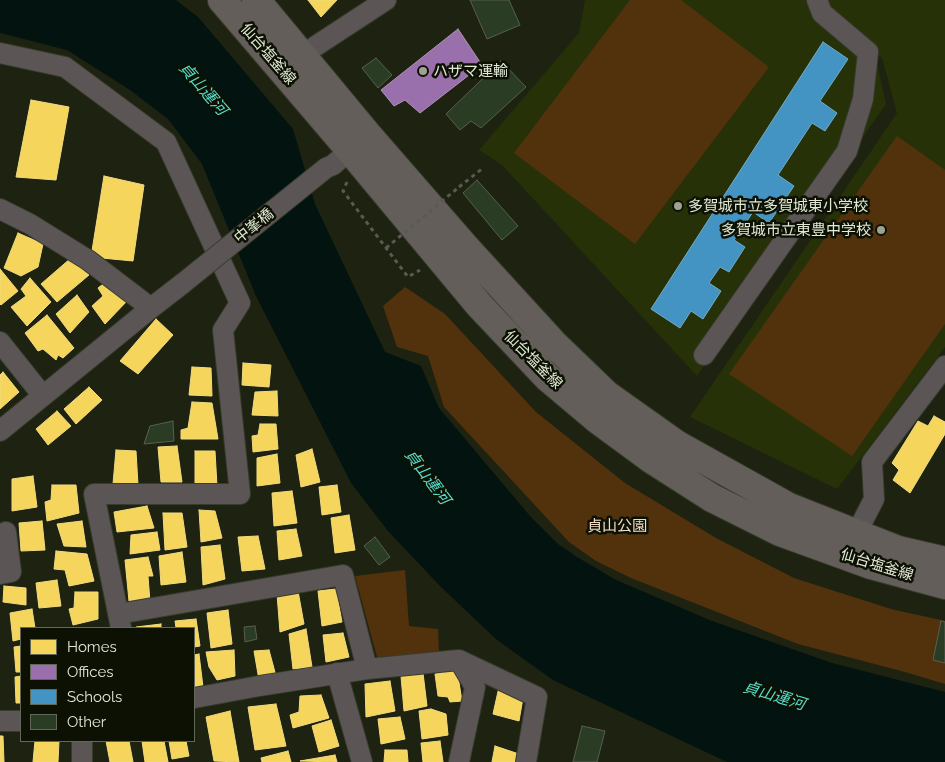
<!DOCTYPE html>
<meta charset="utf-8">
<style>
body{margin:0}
#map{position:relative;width:945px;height:762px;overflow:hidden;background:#1e2210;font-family:Raleway,sans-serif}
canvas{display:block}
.legend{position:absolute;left:20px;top:627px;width:175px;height:115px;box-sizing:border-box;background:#0d1104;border:1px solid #626757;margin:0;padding:6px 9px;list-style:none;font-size:15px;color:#e1e8d4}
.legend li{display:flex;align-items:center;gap:10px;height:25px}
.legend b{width:25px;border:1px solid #626757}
</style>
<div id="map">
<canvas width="945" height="762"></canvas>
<ul class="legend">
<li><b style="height:14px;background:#f6d55c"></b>Homes</li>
<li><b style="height:14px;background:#9970ab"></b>Offices</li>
<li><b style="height:14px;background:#4393c3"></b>Schools</li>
<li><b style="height:14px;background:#2b3c25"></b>Other</li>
</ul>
</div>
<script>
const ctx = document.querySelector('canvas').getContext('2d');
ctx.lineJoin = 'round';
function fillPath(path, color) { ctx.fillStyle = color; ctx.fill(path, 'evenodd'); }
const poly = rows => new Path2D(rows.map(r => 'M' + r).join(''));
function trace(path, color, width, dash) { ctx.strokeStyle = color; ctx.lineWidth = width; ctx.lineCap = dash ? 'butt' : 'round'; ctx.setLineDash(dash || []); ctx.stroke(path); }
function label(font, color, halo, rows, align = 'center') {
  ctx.font = font + ' Raleway,"Noto Sans JP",sans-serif'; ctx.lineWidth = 5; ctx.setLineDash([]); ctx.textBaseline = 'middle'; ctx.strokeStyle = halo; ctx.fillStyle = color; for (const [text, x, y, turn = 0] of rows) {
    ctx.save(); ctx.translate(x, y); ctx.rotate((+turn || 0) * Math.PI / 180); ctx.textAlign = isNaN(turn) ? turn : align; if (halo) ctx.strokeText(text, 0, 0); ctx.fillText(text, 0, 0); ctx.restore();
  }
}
fillPath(poly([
 [585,0,810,0,860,54,877,63,886,104,697,376,502,165,479,150,579,33],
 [826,0,945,0,945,347,837,489,690,417,897,113,882,58,829,10]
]), '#263108');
fillPath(poly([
 [630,0,681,0,769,67,635,244,514,153],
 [897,136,945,170,945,324,852,456,729,374],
 [405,287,445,314,536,412,625,483,716,538,794,578,891,609,945,621,945,684,905,672,798,644,631,578,596,561,569,542,444,407,428,356,397,347,383,306],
 [405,570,409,626,438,629,439,654,377,657,355,576]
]), '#52320d');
fillPath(poly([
 [0,0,176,0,198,17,293,129,315,204,385,352,421,366,439,408,530,516,558,544,577,557,616,580,712,621,832,663,945,692,945,762,727,762,553,680,497,640,441,587,388,531,351,483,256,296,202,164,168,119,130,90,67,50,0,33]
]), '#03130f');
const homes = poly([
 [308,0,337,0,321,17,308,0],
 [31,100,69,107,56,180,16,177,31,100],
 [104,176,144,185,133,261,91,257,104,176],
 [18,233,43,244,38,267,21,276,4,268,18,233],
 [71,258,89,275,57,302,41,284,71,258],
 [0,269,18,291,1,305,0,304,0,269],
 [30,278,51,302,27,326,11,307,26,296,21,289,30,278],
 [107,281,128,300,105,324,92,306,103,296,98,288,107,281],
 [77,295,89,312,70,333,56,314,77,295],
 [47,315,74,348,63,358,58,355,56,360,43,349,38,351,25,333,47,315],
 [156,319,173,335,138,374,120,361,156,319],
 [243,363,271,365,269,387,242,385,243,363],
 [192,367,211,368,212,396,189,395,192,367],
 [3,372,19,392,0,409,0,375,3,372],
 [89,387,102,400,76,424,64,409,89,387],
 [277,391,278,416,252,415,255,392,277,391],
 [192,402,212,403,218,439,181,439,181,430,188,428,192,402],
 [57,411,71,426,48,445,36,429,57,411],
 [934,416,945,422,945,434,910,493,893,480,899,470,892,463,918,421,928,426,934,416],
 [260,424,276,424,278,449,253,452,252,436,258,435,260,424],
 [177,446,182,482,161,482,158,447,177,446],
 [312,449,320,482,301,487,296,455,312,449],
 [116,450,136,451,138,485,113,484,116,450],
 [195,451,215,451,217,486,195,485,195,451],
 [277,454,280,483,257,486,257,458,277,454],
 [33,476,37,507,12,511,12,479,33,476],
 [52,485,76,485,79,513,47,521,45,502,51,500,52,485],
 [337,485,341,512,322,515,319,487,337,485],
 [292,491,297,523,274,526,272,493,292,491],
 [147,506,154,528,117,532,114,512,147,506],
 [199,510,215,511,222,538,201,542,199,510],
 [163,513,182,513,187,547,165,550,163,513],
 [349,515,355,550,335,553,331,518,349,515],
 [42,521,45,550,21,551,19,523,42,521],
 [82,521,86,547,64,546,57,524,82,521],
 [296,529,302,556,279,560,277,531,296,529],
 [157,532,160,550,130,554,131,535,157,532],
 [258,536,265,569,242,571,238,537,258,536],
 [220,545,225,579,203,585,201,547,220,545],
 [56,551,87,554,94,581,69,586,65,570,54,569,56,551],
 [182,552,186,582,161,585,159,556,182,552],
 [148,557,153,576,148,576,150,602,129,601,125,560,148,557],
 [57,580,61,606,39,608,36,583,57,580],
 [4,586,26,588,26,605,3,602,4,586],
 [336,589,342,622,322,626,318,591,336,589],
 [298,591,304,624,280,632,277,594,298,591],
 [75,592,98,592,98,619,73,625,69,609,74,608,75,592],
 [32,609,35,628,21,628,21,639,13,641,10,613,32,609],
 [228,610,232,644,211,648,207,613,228,610],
 [196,619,200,646,194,647,194,628,176,628,175,621,196,619],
 [161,624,161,628,136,628,136,627,161,624],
 [306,629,312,667,293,669,289,634,306,629],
 [343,633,349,657,326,662,323,635,343,633],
 [21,646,21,672,16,672,14,647,21,646],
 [234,650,235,676,217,680,209,667,206,652,234,650],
 [269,650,276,676,259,680,254,651,269,650],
 [199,654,203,687,194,688,194,655,199,654],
 [457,670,462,701,450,702,448,697,438,696,435,674,457,670],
 [423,673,427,706,404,711,401,676,423,673],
 [21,676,21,703,16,703,15,677,21,676],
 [390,681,395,711,366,717,365,684,390,681],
 [499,687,523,698,519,721,493,714,499,687],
 [321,695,329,718,293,728,290,715,299,712,300,696,321,695],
 [276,704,286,746,255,750,248,707,276,704],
 [431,709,446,714,448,735,422,739,419,711,431,709],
 [230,711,239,762,214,761,206,717,230,711],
 [400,717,405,739,381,744,378,719,400,717],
 [331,720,339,746,319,752,312,726,331,720],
 [0,736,3,736,4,762,0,762,0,736],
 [35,741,59,741,58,762,33,762,35,741],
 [106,741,129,741,133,762,110,762,106,741],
 [142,741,164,741,168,762,145,762,142,741],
 [169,741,186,741,189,756,172,759,169,741],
 [440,741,443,762,423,762,421,743,440,741],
 [495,746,519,754,517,762,492,762,495,746],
 [385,750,407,750,408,762,384,762,385,750],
 [288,751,291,762,262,762,261,758,288,751],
 [335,755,337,762,300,761,335,755]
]);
fillPath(homes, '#f6d55c');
trace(homes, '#f0db80', 1);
const offices = poly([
 [458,29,482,65,420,113,405,100,394,106,381,90,458,29]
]);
fillPath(offices, '#9970ab');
trace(offices, '#af94b7', 1);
const schools = poly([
 [823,42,848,59,820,101,837,113,825,131,812,123,778,175,794,186,769,223,753,212,734,240,745,247,729,272,720,267,709,283,721,291,703,319,691,311,680,328,651,309,823,42]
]);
fillPath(schools, '#4393c3');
trace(schools, '#72acc8', 1);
const building = poly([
 [470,0,509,0,520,25,487,39,470,0],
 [376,58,392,75,378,88,362,68,376,58],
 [501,61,526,87,481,128,471,121,460,130,446,114,501,61],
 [477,180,518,226,502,240,463,193,477,180],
 [173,421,174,441,144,444,150,426,173,421],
 [375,537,390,557,379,565,364,546,375,537],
 [941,621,945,622,945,663,933,660,941,621],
 [255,626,257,639,245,642,244,627,255,626],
 [582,726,605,731,597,762,573,762,582,726]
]);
fillPath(building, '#2b3c25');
trace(building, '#575f51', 1);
const minor = poly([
 [0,53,65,67,166,142,240,303,223,330,240,494,94,494,121,628],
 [302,55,386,0],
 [326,168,333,165,360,141],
 [0,209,30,224,88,260,151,308],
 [0,342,43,396],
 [704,355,847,151,863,99,868,52,822,13,817,0],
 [0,431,151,308,182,284],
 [856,534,874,499,872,462,945,366],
 [0,574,11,572,6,532],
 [118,614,343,575,367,669],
 [337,673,362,762],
 [194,698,259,686,367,669,459,660],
 [0,721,21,721],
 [82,741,82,762],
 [459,762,475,687,459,660,537,697,526,762]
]);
const primary = poly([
 [222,0,350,150,479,305,547,377,598,420,651,459,712,498,780,532,871,565,945,585],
 [256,0,367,134,467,249,553,343,607,395,676,444,789,507,898,550,945,561]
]);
trace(minor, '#383c2d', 22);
trace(primary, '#383c2d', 30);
trace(poly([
 [347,182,343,191,408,277,420,270],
 [459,187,483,168]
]), '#5a5952', 3, [4, 4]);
trace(minor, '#5b5655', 20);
trace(primary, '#645e5b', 28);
const minorBridge = poly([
 [182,284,326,168]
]);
trace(minorBridge, '#383c2d', 22, []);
trace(poly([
 [386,248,459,187]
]), '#5a5952', 3, [4, 4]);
trace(minorBridge, '#5b5655', 20);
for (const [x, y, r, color] of [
 [423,71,5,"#9da38f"],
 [678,206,5,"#9da38f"],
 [881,230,5,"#9da38f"]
]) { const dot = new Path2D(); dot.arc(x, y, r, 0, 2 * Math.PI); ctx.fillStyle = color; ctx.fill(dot); trace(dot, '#0d1104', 2); }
label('15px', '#e1e8d4', '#0d1104', [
 ["仙台塩釜線",268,54,49],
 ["中峯橋",254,226,-39],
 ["仙台塩釜線",533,360,45],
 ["仙台塩釜線",877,565,17]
]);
label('15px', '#e1e8d4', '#0d1104', [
 ["ハザマ運輸",433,71],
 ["多賀城市立多賀城東小学校",688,206],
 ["多賀城市立東豊中学校",871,230,"right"]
], 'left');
label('15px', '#f4dcc7', '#0d1104', [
 ["貞山公園",617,526]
]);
label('italic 16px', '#58dbca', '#0d1104', [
 ["貞山運河",203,89,49],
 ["貞山運河",427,477,53],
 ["貞山運河",774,696,17]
]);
</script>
